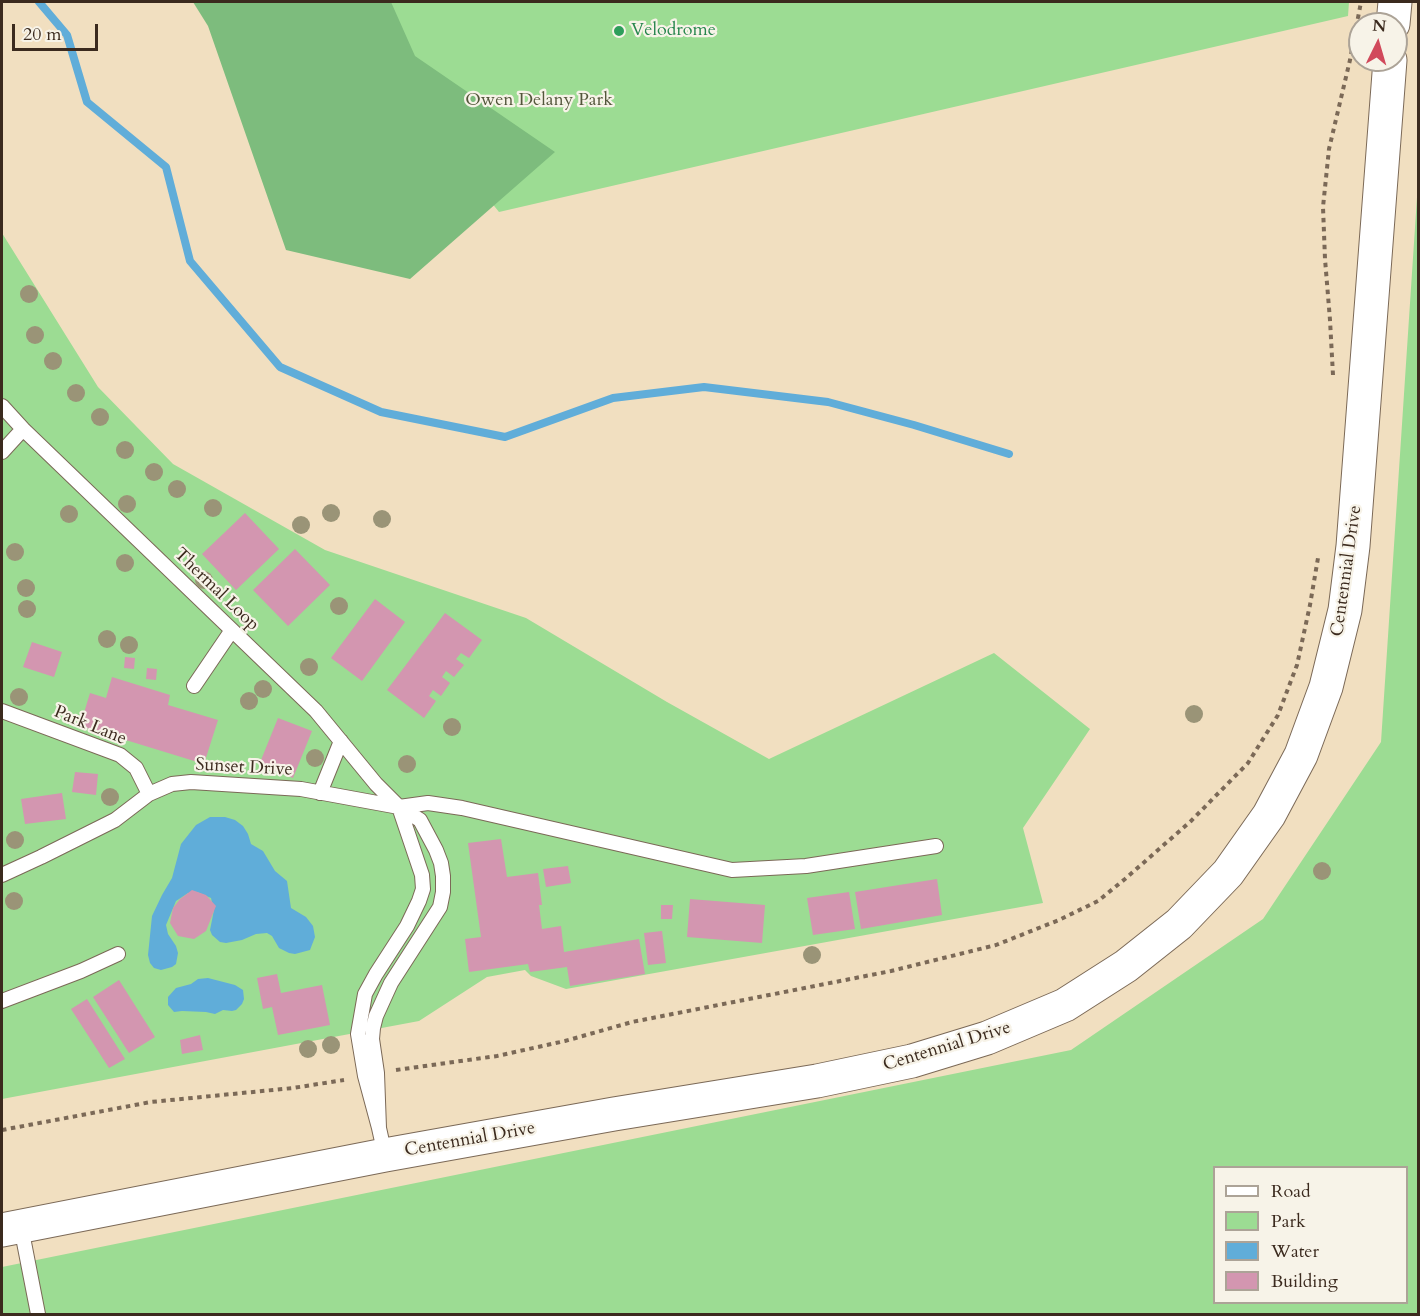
<!DOCTYPE html>
<style>
body{margin:0}
#map{position:relative;width:1420px;height:1316px;overflow:hidden;background:#f1dfc0;font-family:Cardo,serif}
canvas{display:block}
.frame{position:absolute;inset:0;border:3px solid #3b2a1e;pointer-events:none}
.legend{position:absolute;left:1213px;top:1166px;width:195px;height:138px;box-sizing:border-box;background:#f7f3e8;border:2px solid #aca397;margin:0;padding:8px 10px;list-style:none;font-size:18px;color:#3b2a1e}
.legend li{display:flex;align-items:center;gap:12px;height:30px}
.legend b{width:30px;border:2px solid #aca397}
.north{position:absolute;left:1348px;top:12px;width:60px;height:60px;box-sizing:border-box;background:#f7f3e8;border:2px solid #aca397;border-radius:50%;rotate:5deg;font-size:16px;font-weight:700;line-height:24px;text-align:center;color:#3b2a1e}
.north::after{content:'';display:block;margin:auto;width:21px;height:27px;background:#d1495b;clip-path:polygon(50% 0,100% 100%,50% 72%,0 100%)}
.scale{position:absolute;left:12px;top:24px;width:86px;height:27px;box-sizing:border-box;border:3px solid #3b2a1e;border-top:0;padding-left:8px;font-size:18px;line-height:21px;white-space:nowrap;color:#3b2a1e;-webkit-text-stroke:4px #f7f3e8;paint-order:stroke}
</style>
<div id="map">
<canvas width="1420" height="1316"></canvas>
<div class="frame"></div>
<ul class="legend">
<li><b style="height:8px;background:#fff"></b>Road</li>
<li><b style="height:16px;background:#9cdc93"></b>Park</li>
<li><b style="height:16px;background:#60add9"></b>Water</li>
<li><b style="height:16px;background:#d396b0"></b>Building</li>
</ul>
<div class="north">N</div>
<div class="scale">20 m</div>
</div>
<script>
const ctx = document.querySelector('canvas').getContext('2d');
ctx.lineJoin = 'round';
function fillPath(path, color) { ctx.fillStyle = color; ctx.fill(path, 'evenodd'); }
const poly = rows => new Path2D(rows.map(r => 'M' + r).join(''));
function trace(path, color, width, dash) { ctx.strokeStyle = color; ctx.lineWidth = width; ctx.lineCap = dash ? 'butt' : 'round'; ctx.setLineDash(dash || []); ctx.stroke(path); }
function label(font, color, halo, rows, align = 'center') {
  ctx.font = font + ' Cardo,serif'; ctx.lineWidth = 4.5; ctx.setLineDash([]); ctx.textBaseline = 'middle'; ctx.strokeStyle = halo; ctx.fillStyle = color; for (const [text, x, y, turn = 0] of rows) {
    ctx.save(); ctx.translate(x, y); ctx.rotate((+turn || 0) * Math.PI / 180); ctx.textAlign = isNaN(turn) ? turn : align; if (halo) ctx.strokeText(text, 0, 0); ctx.fillText(text, 0, 0); ctx.restore();
  }
}
fillPath(poly([
 [382,2,1349,2,1348,16,499,212,435,132],
 [1418,182,1418,1314,2,1314,2,1267,1071,1050,1263,919,1381,742],
 [1214,1168,1406,1168,1406,1302,1214,1302],
 [2,233,98,387,173,464,325,550,526,618,667,702,769,759,994,653,1090,729,1023,828,1043,903,566,989,531,976,525,970,487,977,419,1021,2,1099]
]), '#9cdc93');
fillPath(poly([
 [193,2,391,2,415,56,555,152,410,279,286,250,208,26]
]), '#7dbc7d');
fillPath(poly([
 [210,817,225,817,235,820,243,826,248,834,251,844,263,851,275,871,287,881,291,908,306,917,313,926,315,937,310,950,295,954,289,953,279,948,272,936,267,933,256,934,242,940,226,943,220,942,212,935,210,930,214,910,211,898,197,892,188,893,176,901,166,925,168,934,176,946,178,953,176,964,172,967,161,970,154,968,150,963,148,955,152,916,162,895,172,878,181,844,196,825],
 [208,978,235,985,243,990,244,999,242,1004,236,1010,232,1011,223,1010,215,1014,206,1012,182,1011,174,1012,168,1005,168,997,176,988,191,984,198,979]
]), '#60add9');
trace(poly([
 [39,2,67,35,87,102,166,167,190,261,280,367,381,412,505,437,613,398,704,387,828,402,914,425,1009,454]
]), '#60add9', 8);
fillPath(poly([
 [245,513,279,549,236,590,202,554],
 [295,549,330,585,288,626,253,590],
 [375,599,405,622,362,681,331,658],
 [445,613,482,640,469,658,461,653,456,659,464,665,454,677,446,671,442,677,450,683,441,696,433,690,429,696,436,701,424,718,387,690],
 [32,642,62,652,54,677,23,667],
 [125,657,135,658,134,669,124,668],
 [147,668,157,669,156,680,146,679],
 [112,677,170,695,168,705,218,720,204,764,80,726,90,693,106,698],
 [278,718,312,731,293,778,259,765],
 [75,772,98,774,96,795,72,792],
 [62,793,66,819,25,824,21,799],
 [501,839,507,877,538,873,542,905,539,905,542,929,561,926,564,952,639,939,645,974,570,986,567,967,530,972,528,964,469,972,465,939,481,937,468,843],
 [568,866,571,883,546,887,543,869],
 [937,879,942,915,861,929,855,892],
 [192,890,206,895,216,906,206,931,194,939,178,936,170,923,173,908,180,899],
 [849,892,855,929,813,935,807,898],
 [690,899,765,905,762,943,687,937],
 [661,905,673,905,672,919,661,919],
 [662,931,666,963,648,965,644,933],
 [277,974,281,993,322,985,330,1025,278,1035,272,1007,263,1009,257,978],
 [119,980,155,1037,129,1053,93,997],
 [87,999,125,1059,109,1068,71,1009],
 [200,1035,203,1050,182,1054,180,1040]
]), '#d396b0');
const service = poly([
 [2,406,23,429,316,711,376,784,399,807,420,820,436,850,441,863,443,876,443,892,440,907,391,983,376,1016,373,1028,372,1039,377,1073,379,1128],
 [2,452,23,429],
 [194,686,232,630],
 [2,711,120,755,136,768,149,794],
 [320,793,341,741],
 [2,875,41,857,115,820,149,794,172,784,191,782,301,789,399,807,428,803,462,808,732,870,806,866,936,846],
 [2,1001,81,971,118,954],
 [385,1155,379,1128,365,1076,358,1034,365,994,376,974,407,926,419,901,423,889,422,875,399,807],
 [21,1227,38,1314]
]);
const secondary = poly([
 [1393,24,1395,2],
 [2,1230,385,1155,614,1114,817,1081,912,1061,987,1038,1065,1005,1126,966,1179,924,1228,873,1269,815,1301,755,1326,687,1345,610,1353,546,1390,60]
]);
trace(service, '#7b6957', 16);
trace(secondary, '#7b6957', 35);
trace(poly([
 [1333,375,1330,320,1325,259,1323,207,1329,149,1350,60,1361,2],
 [396,1070,497,1056,565,1041,632,1022,891,971,996,945,1059,920,1098,901,1125,879,1191,821,1248,763,1278,715,1297,665,1310,605,1318,558],
 [2,1130,151,1102,293,1088,344,1080]
]), '#7b6957', 4, [4.5, 4.5]);
trace(service, '#fff', 14);
trace(secondary, '#fff', 33);
ctx.fillStyle = '#9a9477';
for (const [x, y] of [
 [29,294],
 [35,335],
 [53,361],
 [76,393],
 [100,417],
 [125,450],
 [154,472],
 [177,489],
 [127,504],
 [213,508],
 [331,513],
 [69,514],
 [382,519],
 [301,525],
 [15,552],
 [125,563],
 [204,580],
 [26,588],
 [339,606],
 [27,609],
 [107,639],
 [129,645],
 [309,667],
 [263,689],
 [19,697],
 [249,701],
 [1194,714],
 [452,727],
 [315,758],
 [407,764],
 [110,797],
 [15,840],
 [1322,871],
 [14,901],
 [812,955],
 [331,1045],
 [308,1049]
]) { ctx.beginPath(); ctx.arc(x, y, 9, 0, 2 * Math.PI); ctx.fill(); }
for (const [x, y, r, color] of [
 [619,31,6,"#2e9e5b"]
]) { const dot = new Path2D(); dot.arc(x, y, r, 0, 2 * Math.PI); ctx.fillStyle = color; ctx.fill(dot); trace(dot, '#f7f3e8', 2); }
label('18px', '#27864d', '#f7f3e8', [
 ["Velodrome",631,31]
], 'left');
label('18px', '#53563b', '#f7f3e8', [
 ["Owen Delany Park",539,101]
]);
label('18px', '#3b2a1e', '#f7f3e8', [
 ["Centennial Drive",1347,571,-82],
 ["Thermal Loop",216,590,44],
 ["Park Lane",90,726,22],
 ["Sunset Drive",244,768,3],
 ["Centennial Drive",947,1047,-17],
 ["Centennial Drive",470,1140,-10]
]);
</script>
